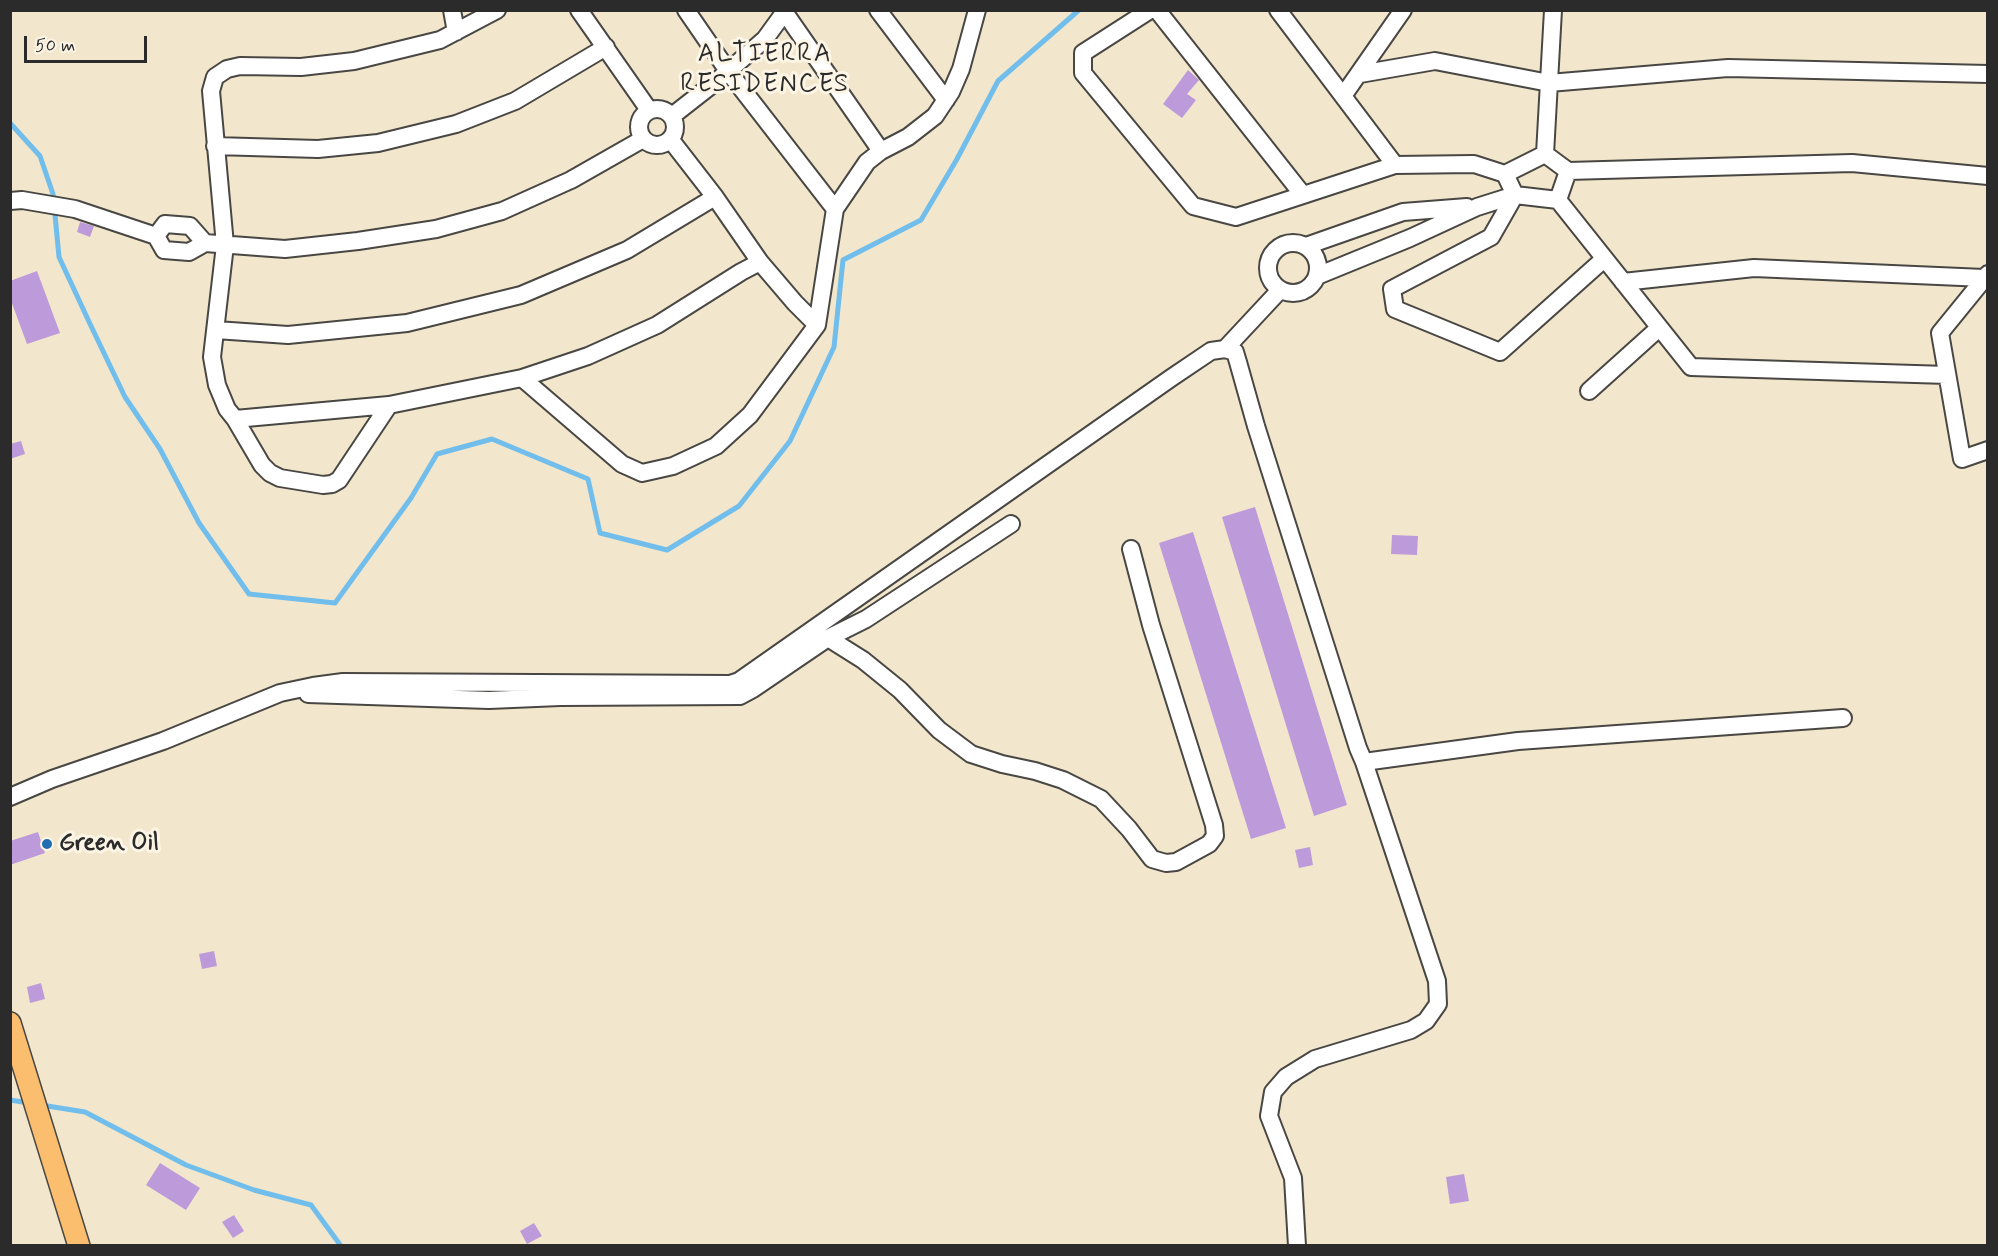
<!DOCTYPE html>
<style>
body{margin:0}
#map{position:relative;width:1998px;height:1256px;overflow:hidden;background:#f2e7cc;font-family:Mynerve,sans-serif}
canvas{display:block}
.frame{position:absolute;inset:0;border:12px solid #2b2b2b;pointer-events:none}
.scale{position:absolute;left:24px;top:36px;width:123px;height:27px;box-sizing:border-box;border:3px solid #2b2b2b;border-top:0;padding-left:8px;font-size:18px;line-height:21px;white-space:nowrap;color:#2b2b2b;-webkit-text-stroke:4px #fcf5e5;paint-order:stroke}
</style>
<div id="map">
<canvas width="1998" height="1256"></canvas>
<div class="frame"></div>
<div class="scale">50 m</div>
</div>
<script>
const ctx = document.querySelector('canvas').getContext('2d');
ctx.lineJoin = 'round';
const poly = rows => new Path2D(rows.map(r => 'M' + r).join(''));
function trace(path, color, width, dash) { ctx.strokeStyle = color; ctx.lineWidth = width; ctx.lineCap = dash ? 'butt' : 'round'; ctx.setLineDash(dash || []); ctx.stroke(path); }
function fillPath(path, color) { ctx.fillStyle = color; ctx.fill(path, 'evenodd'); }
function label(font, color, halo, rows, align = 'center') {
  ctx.font = font + ' Mynerve,sans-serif'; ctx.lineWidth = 6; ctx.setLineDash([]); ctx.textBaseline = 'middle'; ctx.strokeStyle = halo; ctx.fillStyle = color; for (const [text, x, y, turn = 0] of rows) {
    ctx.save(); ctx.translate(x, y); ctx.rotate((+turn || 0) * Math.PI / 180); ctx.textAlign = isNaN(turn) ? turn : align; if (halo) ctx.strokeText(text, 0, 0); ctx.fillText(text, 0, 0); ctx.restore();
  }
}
trace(poly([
 [10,123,40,156,53,194,59,257,91,326,125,397,160,449,199,523,249,594,335,603,411,498,437,454,492,439,588,479,600,533,667,550,739,506,790,441,834,347,843,260,921,220,957,159,998,81,1079,10],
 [10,1100,29,1103],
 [41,1105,85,1112,186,1165,254,1190,311,1205,341,1246]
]), '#71bdeb', 5);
fillPath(poly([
 [1188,70,1199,80,1187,94,1196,100,1182,118,1163,104],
 [80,222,94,226,90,237,77,232],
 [37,271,60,333,27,344,10,298,10,281],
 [21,441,25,454,10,459,10,444],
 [1255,507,1347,805,1314,816,1222,517],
 [1193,532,1286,828,1251,839,1159,543],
 [1392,535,1418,536,1417,555,1391,554],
 [38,832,45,853,10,865,10,841],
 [1310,847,1313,865,1299,868,1295,850],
 [214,951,217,966,202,969,199,954],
 [41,983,45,999,30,1003,27,987],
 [160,1163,200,1188,186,1210,146,1185],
 [1464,1174,1469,1201,1450,1204,1446,1177],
 [234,1215,244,1231,233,1238,222,1222],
 [534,1223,542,1236,527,1244,520,1231]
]), '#bd9bdb');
const minor = poly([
 [452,10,456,32],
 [579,10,649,110],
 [686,10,728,71,835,209],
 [783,10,881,151],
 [878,10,946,100],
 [1150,10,1083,53,1083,73,1193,206,1236,217,1395,165,1474,164,1505,174],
 [1157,10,1303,195],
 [1278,10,1395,165],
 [1360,74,1435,61,1549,83,1728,68,1988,74],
 [1343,96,1403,10],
 '639 127a18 18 0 1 1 36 0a18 18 0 1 1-36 0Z',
 [672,116,718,80,765,39,786,10],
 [670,139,715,197,760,262,795,303,817,325],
 [215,146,318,149,378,143,456,124,515,101,606,47],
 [1545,154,1568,171,1558,200,1515,195,1505,174,1545,154],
 [1545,154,1553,10],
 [1568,171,1852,163,1988,176],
 [1515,195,1491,237,1392,289,1395,309,1500,352,1604,259],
 [1558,200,1691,367,1947,375],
 [10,201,22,200,75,209,156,236,164,250,189,252,205,243,285,249,358,241,436,229,502,211,571,180,643,139],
 [156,236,165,224,190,226,205,243],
 '1268 268a25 25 0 1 1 50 0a25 25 0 1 1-50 0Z',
 [1306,246,1403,212,1467,207],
 [1988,274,1940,333,1962,459,1988,450],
 [1317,276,1410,238,1477,207,1515,195],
 [1623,282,1754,268,1984,278],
 [216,330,288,335,407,323,521,295,627,250,715,197],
 [1225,349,1280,290],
 [522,378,622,464,642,473,673,466,716,446,750,415,817,325,835,209,867,162,881,151,908,137,935,116,951,92,961,69,977,10],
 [1589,391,1659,328],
 [389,405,339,480,332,484,323,485,280,478,270,473,262,465,235,419,227,409,217,385,212,357,225,245,211,91,215,77,227,69,240,66,301,67,354,61,440,40,497,10],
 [235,419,389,405,522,378,588,356,657,325,741,272,760,262],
 [828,638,863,660,900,690,939,730,971,754,1002,764,1035,771,1063,780,1101,799,1129,829,1152,859,1166,863,1176,862,1209,844,1215,836,1214,825,1151,625,1131,549],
 [308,694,489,700,560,697,740,696,753,689,828,638,866,619,1011,524],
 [10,797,52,779,163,741,280,693,313,686,343,682,730,684,739,681,1171,378,1211,351,1225,349,1235,352,1238,362,1256,426,1358,748,1364,762,1518,741,1843,718],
 [1297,1246,1293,1178,1269,1116,1273,1092,1286,1077,1315,1059,1411,1030,1426,1021,1438,1004,1437,981,1364,762]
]);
const major = poly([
 [10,1023,79,1246]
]);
trace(minor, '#494743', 20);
trace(major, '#494743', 24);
trace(minor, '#fff', 16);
trace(major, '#fbbd6e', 21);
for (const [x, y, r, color] of [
 [47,844,6,"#1f6fb2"]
]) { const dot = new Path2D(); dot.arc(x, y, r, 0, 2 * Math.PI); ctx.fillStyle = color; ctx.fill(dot); trace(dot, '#fcf5e5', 2); }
label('bold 24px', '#2b2b2b', '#fcf5e5', [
 ["Green Oil",59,844]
], 'left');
ctx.letterSpacing = '1.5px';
label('26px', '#2b2b2b', '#fcf5e5', [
 ["ALTIERRA",765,56],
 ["RESIDENCES",765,86]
]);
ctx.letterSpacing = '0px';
</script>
